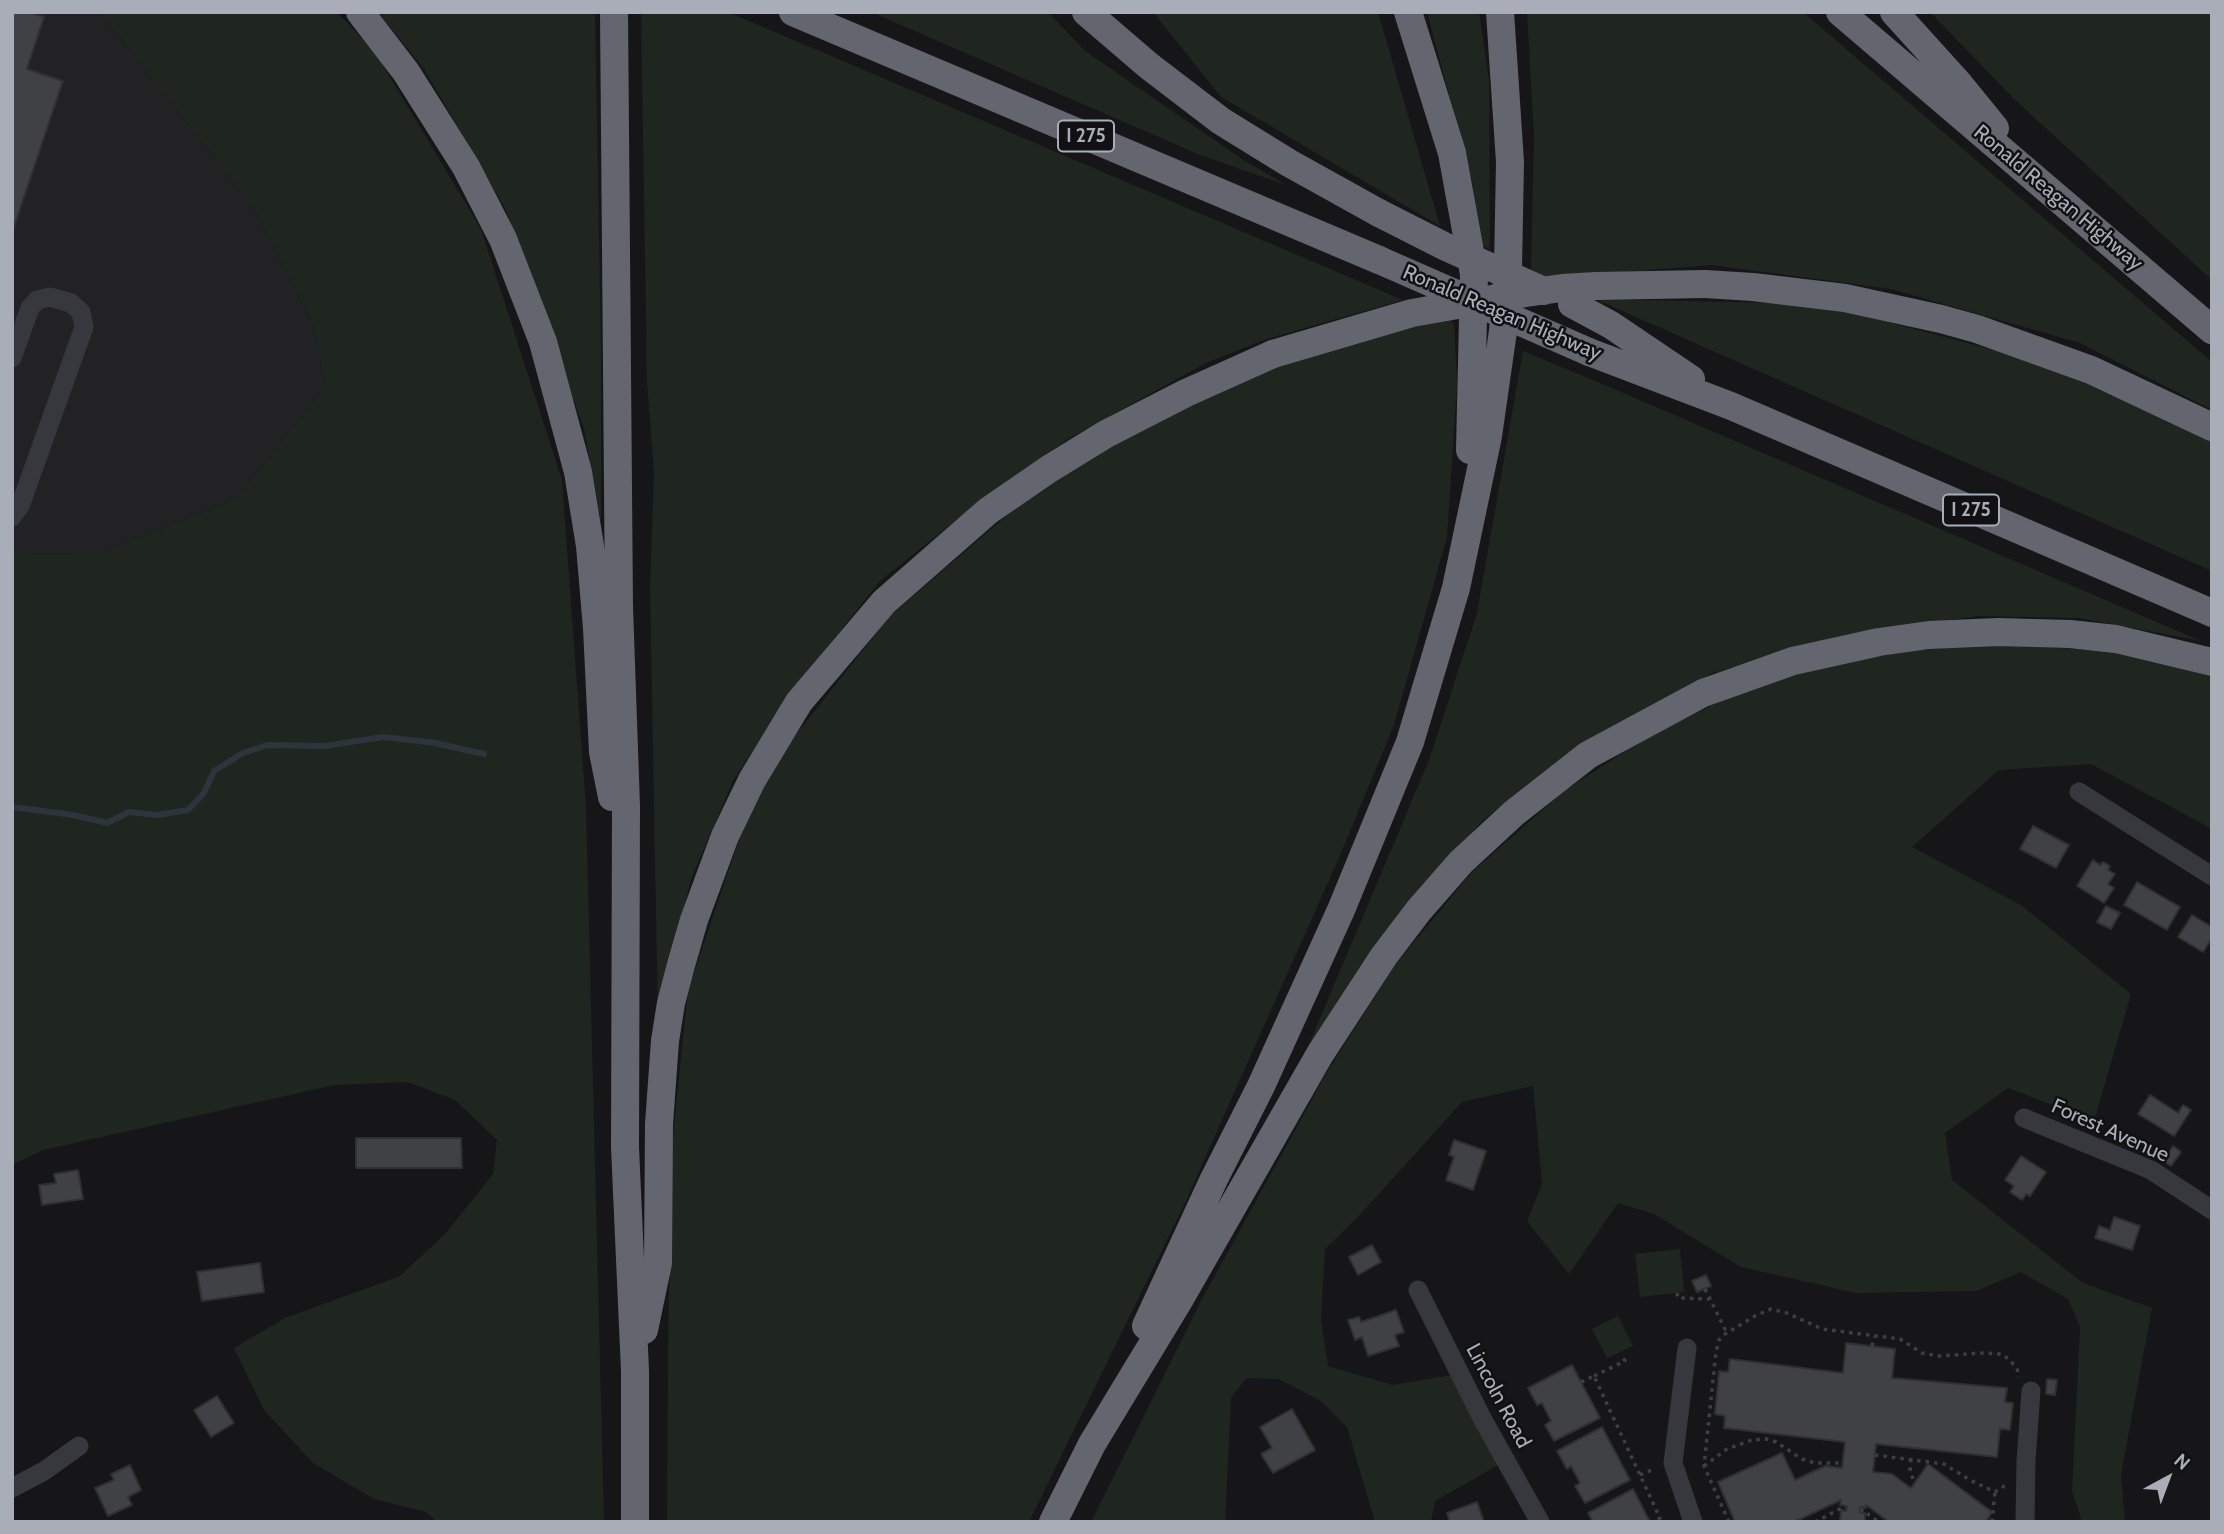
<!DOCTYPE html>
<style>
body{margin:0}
#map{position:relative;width:2224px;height:1534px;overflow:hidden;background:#161618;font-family:Cabin,sans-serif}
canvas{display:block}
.frame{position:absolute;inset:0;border:14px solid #a8adb8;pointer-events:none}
.north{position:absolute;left:2133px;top:1443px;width:70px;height:70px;-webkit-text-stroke:5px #111113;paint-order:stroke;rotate:41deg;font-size:19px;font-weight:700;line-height:28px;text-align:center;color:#a8adb8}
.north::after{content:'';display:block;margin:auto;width:24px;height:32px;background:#a8adb8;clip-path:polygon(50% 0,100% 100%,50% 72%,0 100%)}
</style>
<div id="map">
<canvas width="2224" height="1534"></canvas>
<div class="frame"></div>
<div class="north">N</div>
</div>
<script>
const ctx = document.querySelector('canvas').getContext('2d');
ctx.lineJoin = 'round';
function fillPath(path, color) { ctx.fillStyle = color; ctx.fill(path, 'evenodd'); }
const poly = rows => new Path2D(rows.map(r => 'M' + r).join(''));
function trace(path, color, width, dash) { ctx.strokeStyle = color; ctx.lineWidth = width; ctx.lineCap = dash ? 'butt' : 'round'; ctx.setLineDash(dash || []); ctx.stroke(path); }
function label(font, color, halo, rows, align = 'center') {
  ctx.font = font + ' Cabin,sans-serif'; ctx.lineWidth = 5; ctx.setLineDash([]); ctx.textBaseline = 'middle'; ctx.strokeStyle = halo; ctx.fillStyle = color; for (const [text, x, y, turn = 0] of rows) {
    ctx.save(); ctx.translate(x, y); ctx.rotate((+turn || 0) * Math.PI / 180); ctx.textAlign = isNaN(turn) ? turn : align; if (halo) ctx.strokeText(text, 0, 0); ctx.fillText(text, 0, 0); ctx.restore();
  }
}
fillPath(poly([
 [12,12,100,12,253,207,312,322,325,387,236,499,97,554,12,555]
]), '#222225');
fillPath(poly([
 [100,12,337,12,375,52,481,229,562,480,586,807,604,1522,437,1522,426,1512,374,1499,313,1463,264,1410,234,1348,285,1318,400,1276,446,1233,493,1174,497,1140,455,1100,408,1082,335,1085,43,1150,12,1165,12,555,97,554,236,499,325,387,312,322,253,207],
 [378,12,595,12,601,345,601,523,584,429,506,210,424,69],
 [641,12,728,12,1403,300,1267,339,1206,363,1068,439,989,494,880,581,798,684,734,779,691,879,658,1021,650,588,654,472,647,382],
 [871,12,1048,12,1085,51,1242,159,1286,185,1200,155],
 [1153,12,1378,12,1440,226,1221,97],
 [1427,12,1479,12,1489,80,1490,250,1479,243,1472,181],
 [1527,12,1803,12,2212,362,2212,410,2080,343,1891,289,1712,265,1546,278,1531,270,1534,136],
 [1930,12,2212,12,2212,280,2014,99],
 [1595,299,1819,304,2036,361,2212,441,2212,571],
 [1445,317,1454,323,1457,385,1447,537,1394,725,1339,858,1184,1205,1029,1522,667,1522,668,1349,672,1145,688,990,746,819,783,751,890,616,1033,493,1143,425,1270,367],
 [1523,351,1593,380,2201,641,2080,618,1978,616,1839,636,1713,673,1583,743,1483,820,1389,927,1307,1049,1429,760,1477,613],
 [1985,644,2113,651,2178,666,2212,677,2212,829,2091,764,1999,770,1912,847,2021,905,2131,994,2094,1121,2008,1088,1945,1133,1952,1180,2083,1283,2152,1308,2121,1474,2125,1522,2082,1522,2072,1491,2080,1327,2068,1299,2021,1272,1976,1291,1856,1293,1741,1267,1654,1214,1618,1203,1569,1274,1527,1221,1542,1184,1533,1086,1462,1102,1356,1219,1325,1249,1321,1319,1328,1366,1393,1385,1452,1375,1500,1464,1435,1501,1431,1522,1375,1522,1347,1427,1321,1401,1279,1379,1246,1378,1231,1398,1225,1522,1091,1522,1202,1299,1327,1072,1395,965,1472,872,1564,791,1650,735,1719,702,1798,674,1882,654],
 [1680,1249,1684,1292,1640,1297,1635,1254],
 [1618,1316,1633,1346,1607,1358,1592,1329]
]), '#1e261f');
trace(poly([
 [12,807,73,815,107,823,129,812,157,815,188,810,204,793,214,771,243,753,268,745,324,746,383,737,435,743,484,754]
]), '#2c353c', 6);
const building = poly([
 [12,12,29,12,44,17,27,69,63,81,12,233,12,12],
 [2033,826,2069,845,2056,868,2020,849,2033,826],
 [2093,860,2100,865,2103,862,2110,866,2108,870,2115,874,2108,884,2114,888,2104,903,2077,886,2093,860],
 [2137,882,2180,907,2167,930,2124,905,2137,882],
 [2106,906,2120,913,2111,929,2097,922,2106,906],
 [2192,915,2212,927,2212,938,2203,952,2178,937,2192,915],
 [2150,1095,2178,1113,2183,1105,2191,1110,2174,1136,2138,1114,2150,1095],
 [356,1138,461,1138,462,1168,356,1168,356,1138],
 [1454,1140,1486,1151,1473,1190,1446,1180,1454,1157,1449,1155,1454,1140],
 [2173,1146,2181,1152,2171,1166,2163,1161,2173,1146],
 [2021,1156,2046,1172,2030,1196,2026,1194,2022,1200,2010,1192,2014,1186,2005,1180,2021,1156],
 [78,1170,83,1199,42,1205,39,1185,56,1183,54,1174,78,1170],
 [2114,1217,2140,1226,2132,1250,2095,1238,2099,1226,2110,1230,2114,1217],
 [1372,1245,1381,1262,1358,1275,1349,1257,1372,1245],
 [260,1263,264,1292,202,1301,197,1272,260,1263],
 [1706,1275,1711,1286,1697,1292,1692,1281,1706,1275],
 [1396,1310,1404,1332,1395,1335,1399,1346,1368,1356,1362,1337,1355,1340,1348,1320,1359,1317,1361,1322,1396,1310],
 [1846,1343,1895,1349,1892,1378,2007,1388,2005,1402,2013,1403,2010,1430,2000,1429,1997,1457,1876,1444,1873,1472,1892,1474,1911,1488,1928,1464,1992,1512,1986,1522,1889,1522,1866,1505,1866,1508,1860,1507,1860,1512,1865,1513,1865,1522,1840,1522,1841,1510,1846,1511,1847,1506,1840,1505,1841,1500,1794,1522,1735,1522,1718,1482,1782,1453,1795,1480,1825,1466,1842,1468,1845,1442,1724,1428,1725,1416,1715,1414,1719,1371,1728,1372,1730,1359,1843,1373,1846,1343],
 [1572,1365,1600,1418,1554,1441,1545,1425,1551,1421,1542,1403,1537,1405,1528,1388,1572,1365],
 [2047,1379,2057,1380,2055,1395,2046,1394,2047,1379],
 [217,1396,234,1423,211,1437,194,1410,217,1396],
 [1292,1409,1315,1450,1273,1473,1261,1454,1272,1448,1260,1427,1292,1409],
 [1602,1427,1630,1480,1585,1503,1575,1486,1580,1483,1571,1466,1567,1469,1557,1451,1602,1427],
 [130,1465,141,1490,128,1497,132,1505,108,1516,95,1488,114,1480,111,1474,130,1465],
 [1633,1489,1650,1522,1593,1522,1588,1513,1633,1489],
 [1477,1502,1484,1522,1450,1522,1447,1513,1477,1502]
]);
fillPath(building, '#404145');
trace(building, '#303034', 2);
trace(poly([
 [1705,1289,1727,1333],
 [1677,1293,1678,1298,1709,1299],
 [1872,1346,1874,1337],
 [1594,1376,1625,1361,1621,1354],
 [1581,1382,1594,1376,1660,1518,1654,1522],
 [1875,1455,1944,1464,1970,1480,1995,1492,2006,1485],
 [1911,1459,1910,1472,1915,1483],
 [1704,1466,1727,1449,1752,1440,1767,1439,1776,1442,1802,1459,1815,1463,1842,1463],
 [1640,1475,1654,1469],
 [1860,1510,1864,1510,1872,1518,1882,1522],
 [1729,1522,1704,1466,1716,1352,1719,1340,1725,1334,1755,1316,1771,1309,1787,1313,1822,1329,1900,1339,1922,1353,1938,1356,1984,1353,2001,1354,2009,1359,2017,1369,2019,1377],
 [1815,1522,1840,1509,1846,1508],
 [1992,1522,1995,1492]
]), '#3d3f44', 3.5, [3.5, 5]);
trace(poly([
 [12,358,30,308,37,300,50,297,71,303,81,312,84,327,20,506,12,517],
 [2079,792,2212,876],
 [2024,1118,2151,1170,2212,1210],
 [1418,1290,1483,1420,1540,1522],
 [1687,1348,1673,1463,1693,1522],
 [12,1488,44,1471,79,1446],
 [2025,1522,2026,1461,2031,1391]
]), '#37383d', 19);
trace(poly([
 [360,12,406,72,466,167,503,239,543,342,578,472,590,546,597,628,603,752,612,797],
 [614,12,619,607,626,806,625,1147,635,1371,635,1522],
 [793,12,1379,260],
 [1086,12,1149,66,1221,121,1289,163,1379,213],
 [1408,12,1452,153,1474,274,1470,450],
 [1840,12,2212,330],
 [1894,12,1960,85,1995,128],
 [1705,284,1753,287,1845,298,1941,319,1977,329,2091,370,2212,427],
 [1572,304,1611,325,1691,379],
 [1589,352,1731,406,2212,613],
 [1146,1326,1214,1179,1261,1086,1341,910,1410,742,1456,588,1488,436,1503,331,1508,268,1510,162,1500,12],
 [644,1330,658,1263,659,1124,665,1041,671,1003,681,965,694,920,725,836,752,780,799,702,884,602,988,511,1049,469,1106,434,1186,393,1273,354],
 [1053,1522,1092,1444,1178,1302,1320,1054,1384,956,1419,910,1461,862,1514,813,1588,755,1703,693,1793,661,1879,642,1929,635,1998,632,2070,634,2116,639,2212,662]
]), '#63666e', 28);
trace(poly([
 [1379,213,1446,247,1544,291],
 [1379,260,1589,352],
 [1273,354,1412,313,1526,293,1562,288,1596,286,1705,284]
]), '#63666e', 28);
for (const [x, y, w] of [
 [1086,136,56],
 [1971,510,56]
]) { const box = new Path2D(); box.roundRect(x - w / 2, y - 15.5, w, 31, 5); ctx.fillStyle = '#111113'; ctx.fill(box); trace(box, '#a8adb8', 2); }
label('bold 19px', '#a8adb8', null, [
 ["I 275",1086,136],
 ["I 275",1971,510]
]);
label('21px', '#a8adb8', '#111113', [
 ["Ronald Reagan Highway",2058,198,40],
 ["Ronald Reagan Highway",1502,313,23],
 ["Forest Avenue",2110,1131,24],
 ["Lincoln Road",1498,1396,62]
]);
</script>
